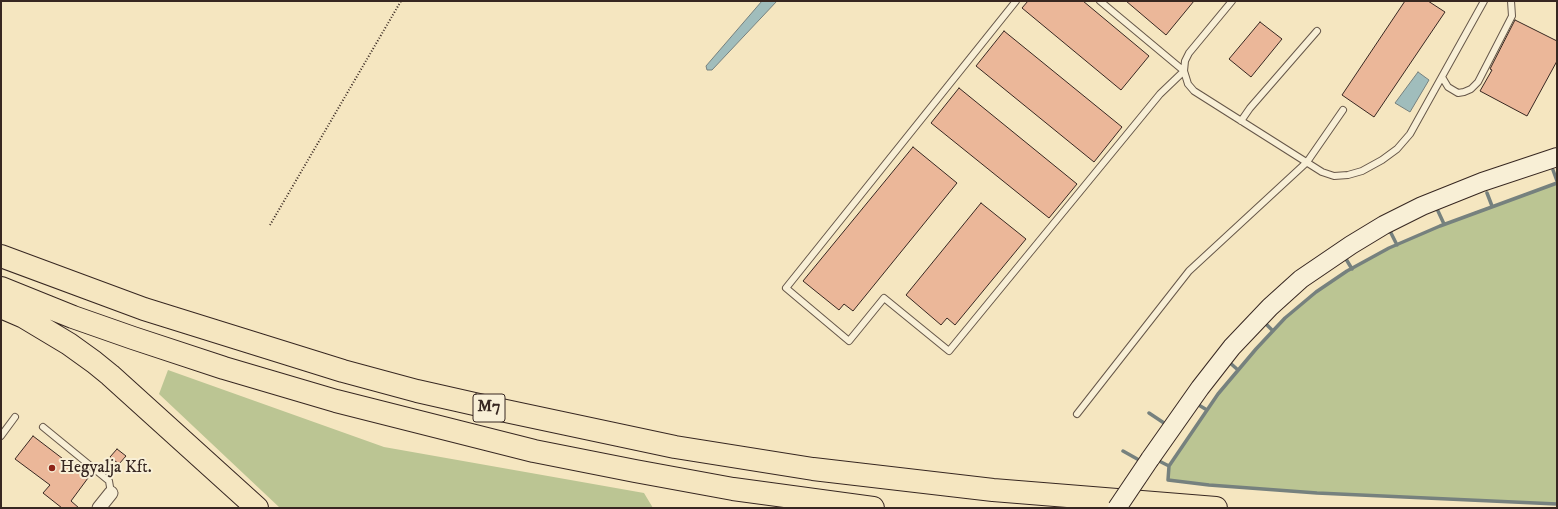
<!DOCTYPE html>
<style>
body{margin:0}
#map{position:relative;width:1558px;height:509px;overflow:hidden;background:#f5e6c0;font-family:"IM FELL DW Pica",serif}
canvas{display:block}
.frame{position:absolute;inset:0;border:2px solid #372721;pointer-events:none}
</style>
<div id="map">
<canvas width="1558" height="509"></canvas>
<div class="frame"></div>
</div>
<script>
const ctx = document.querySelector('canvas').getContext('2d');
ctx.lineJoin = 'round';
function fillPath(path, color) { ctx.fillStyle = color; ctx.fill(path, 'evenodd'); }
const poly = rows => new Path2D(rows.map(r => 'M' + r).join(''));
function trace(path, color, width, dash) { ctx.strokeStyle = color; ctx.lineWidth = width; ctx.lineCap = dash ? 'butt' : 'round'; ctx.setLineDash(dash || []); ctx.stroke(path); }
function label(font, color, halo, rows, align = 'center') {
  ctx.font = font + ' "IM FELL DW Pica",serif'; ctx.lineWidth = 4; ctx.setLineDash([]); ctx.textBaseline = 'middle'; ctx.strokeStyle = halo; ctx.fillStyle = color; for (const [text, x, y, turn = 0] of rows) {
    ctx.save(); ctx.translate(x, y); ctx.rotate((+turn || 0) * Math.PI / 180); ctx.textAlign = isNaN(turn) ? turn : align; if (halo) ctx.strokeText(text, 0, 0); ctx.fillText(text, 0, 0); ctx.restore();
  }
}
fillPath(poly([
 [1557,183,1557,504,1317,493,1209,485,1168,480,1169,466,1218,394,1256,349,1285,318,1316,292,1347,271,1389,248,1440,226],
 [168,370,384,447,644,493,653,508,280,508,159,394]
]), '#bbc593');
const water = poly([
 [762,1,777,1,712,70,707,70,706,66,762,1],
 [1418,72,1429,80,1410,112,1395,103,1418,72]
]);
fillPath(water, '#a0bdbc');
trace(water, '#76817e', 1);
trace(poly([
 [1553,170,1557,181],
 [1557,183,1440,226,1389,248,1347,271,1316,292,1285,318,1256,349,1218,394,1169,466,1168,480,1209,485,1317,493,1557,504],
 [1487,193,1492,206],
 [1438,211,1444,224],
 [1391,233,1397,245],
 [1346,259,1352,269],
 [1265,323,1273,331],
 [1229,362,1238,370],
 [1197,404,1207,410],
 [1149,413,1164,423],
 [1123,451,1139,460],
 [1159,461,1169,466]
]), '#76817e', 3.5);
const building = poly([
 [1028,1,1083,1,1149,56,1121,90,1022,8,1028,1],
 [1126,1,1194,1,1166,35,1126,1],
 [1405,1,1428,1,1445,12,1374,117,1342,95,1405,1],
 [1515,20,1557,41,1557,61,1527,116,1480,91,1492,70,1490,69,1515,20],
 [1260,22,1282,39,1251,77,1229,59,1260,22],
 [1004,31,1122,127,1094,162,976,66,1004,31],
 [959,88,1077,184,1049,218,931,123,959,88],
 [913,147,957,183,853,311,844,304,839,310,803,281,913,147],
 [981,203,1026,239,955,325,947,318,941,325,906,295,981,203],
 [33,436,88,478,71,501,79,508,62,508,43,493,50,485,15,459,33,436],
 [117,449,126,456,119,464,110,457,117,449]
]);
fillPath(building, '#ebb799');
trace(building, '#372721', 1);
const lane = poly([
 [1016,1,786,288,849,341,884,298,949,351,1160,94,1184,71,1100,1],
 [1232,1,1189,53,1185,61,1184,71,1188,84,1194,91,1322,172,1334,176,1348,175,1362,171,1382,160,1397,149,1410,134,1484,1],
 [1442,77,1448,87,1458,93,1464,92,1471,89,1478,82,1512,16,1511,1],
 [1241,121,1250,108,1317,31],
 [1077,414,1189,271,1307,162,1343,110],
 [43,427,109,481,111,493],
 [1,436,15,417]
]);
const street = poly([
 [99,508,111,493]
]);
const secondary = poly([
 [1150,459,1200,388,1232,347,1270,307,1301,279,1351,245,1384,225,1422,206,1482,182,1557,157]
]);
const highway = poly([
 [1,256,144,309,343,371,417,391,501,410,675,447,813,469,993,490,1216,508],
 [1,288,73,317,133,338,224,368,336,401,534,451,635,471,733,489,873,508],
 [1,307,24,317,69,344,94,362,110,375,257,508]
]);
trace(lane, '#665749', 8);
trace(street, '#665749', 15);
trace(secondary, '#372721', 20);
trace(highway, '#372721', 24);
trace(poly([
 [270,225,401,1]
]), '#372721', 2, [1, 2]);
trace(lane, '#f8efd6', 6);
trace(street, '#f8efd6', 13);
trace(secondary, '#f8efd6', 18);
trace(highway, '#f5e6c0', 22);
const secondaryBridge = poly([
 [1117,508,1150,459]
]);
trace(secondaryBridge, '#372721', 20, []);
trace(secondaryBridge, '#f8efd6', 18);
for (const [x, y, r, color] of [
 [52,468,4,"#8f2418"]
]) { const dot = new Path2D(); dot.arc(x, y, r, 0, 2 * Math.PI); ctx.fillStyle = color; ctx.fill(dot); trace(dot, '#f8efd6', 1.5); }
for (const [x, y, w] of [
 [489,408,32]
]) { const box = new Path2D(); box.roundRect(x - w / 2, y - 14, w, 28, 3); ctx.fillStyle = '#f8efd6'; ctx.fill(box); trace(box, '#372721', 1); }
label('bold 16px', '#372721', null, [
 ["M7",489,408]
]);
label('17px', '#372721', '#f8efd6', [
 ["Hegyalja Kft.",60,468]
], 'left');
</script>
